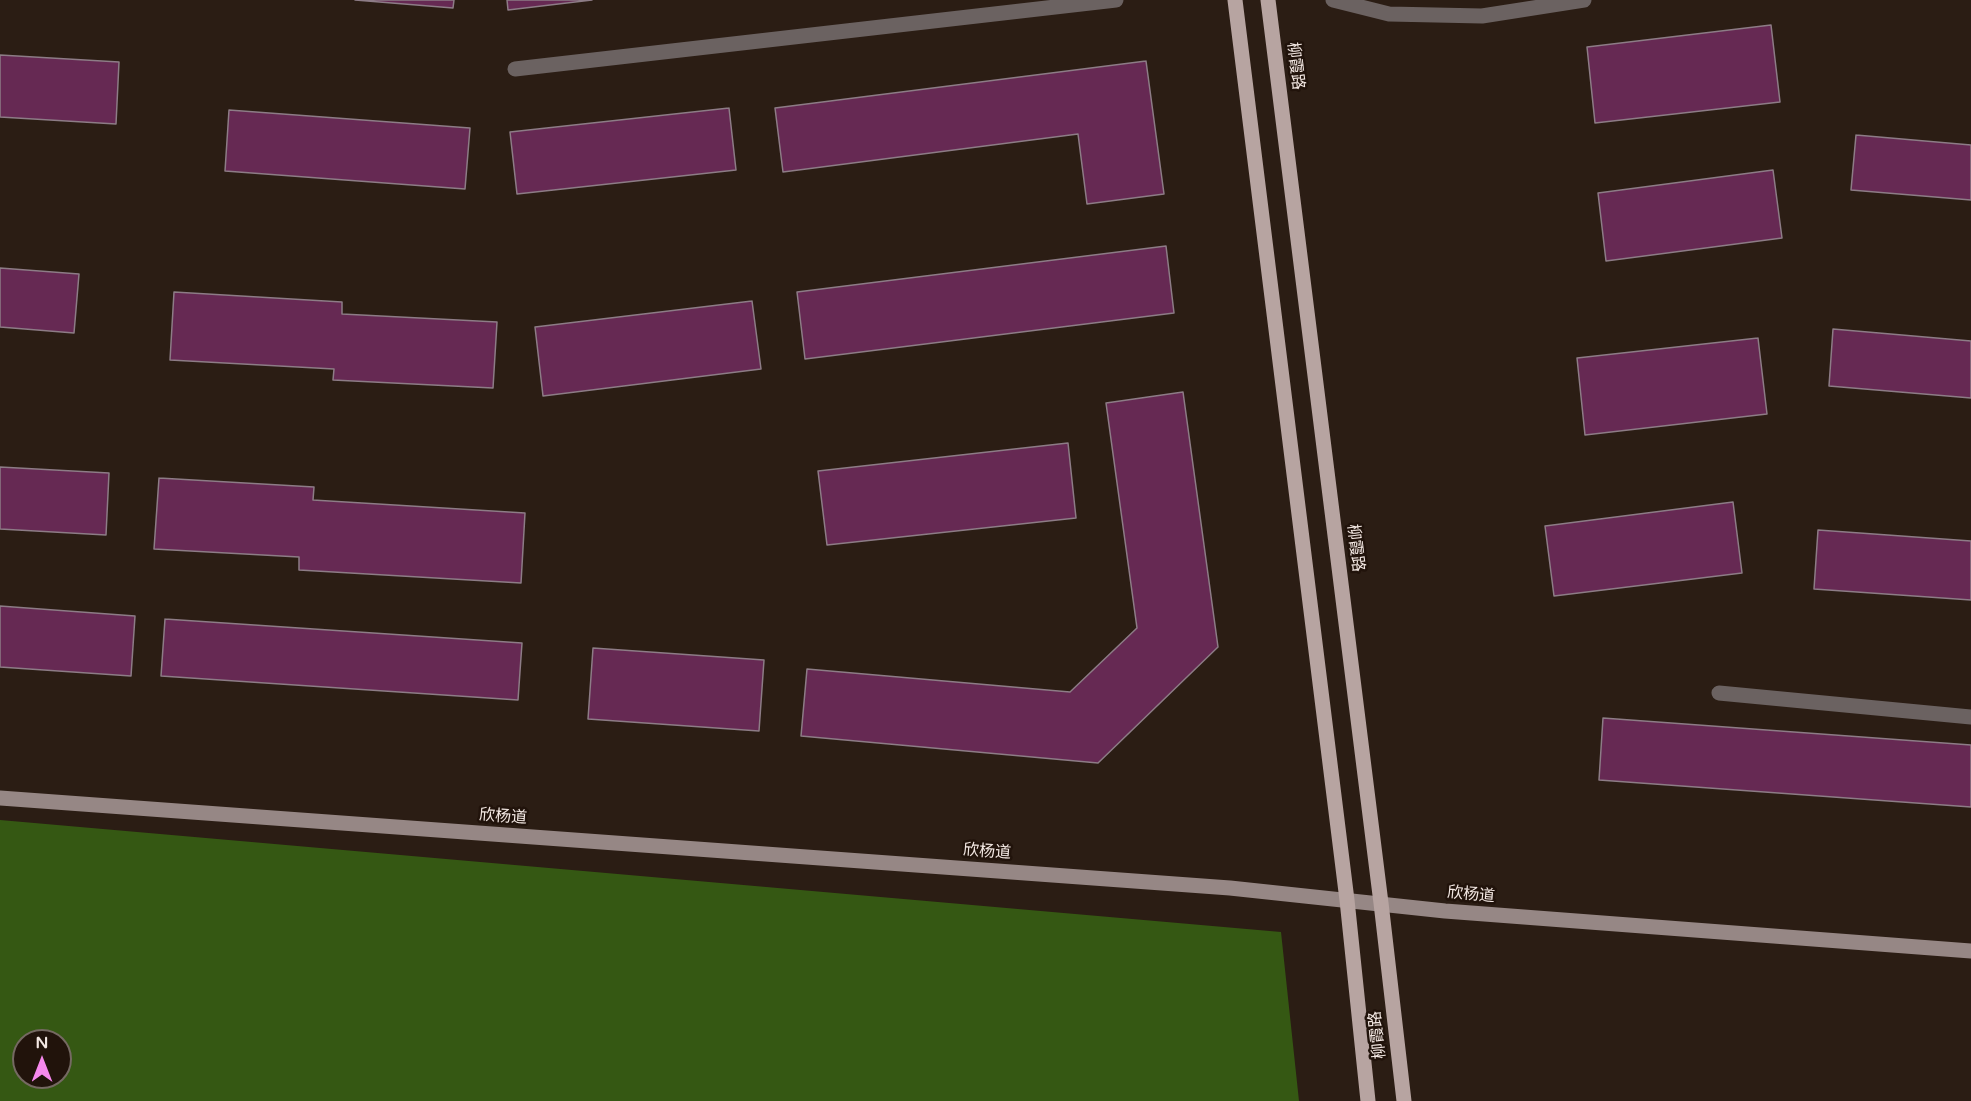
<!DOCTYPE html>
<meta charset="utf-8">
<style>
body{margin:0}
#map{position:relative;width:1971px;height:1101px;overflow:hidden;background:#2b1d14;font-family:"Varela Round",sans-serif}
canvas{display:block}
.north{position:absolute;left:12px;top:1029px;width:60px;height:60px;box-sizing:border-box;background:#21130b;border:2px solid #756962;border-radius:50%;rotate:0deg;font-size:16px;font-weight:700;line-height:24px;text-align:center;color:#f4e9e4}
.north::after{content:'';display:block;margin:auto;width:21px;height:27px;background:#f688ed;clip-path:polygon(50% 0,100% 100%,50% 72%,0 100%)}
</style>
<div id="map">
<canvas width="1971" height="1101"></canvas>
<div class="north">N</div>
</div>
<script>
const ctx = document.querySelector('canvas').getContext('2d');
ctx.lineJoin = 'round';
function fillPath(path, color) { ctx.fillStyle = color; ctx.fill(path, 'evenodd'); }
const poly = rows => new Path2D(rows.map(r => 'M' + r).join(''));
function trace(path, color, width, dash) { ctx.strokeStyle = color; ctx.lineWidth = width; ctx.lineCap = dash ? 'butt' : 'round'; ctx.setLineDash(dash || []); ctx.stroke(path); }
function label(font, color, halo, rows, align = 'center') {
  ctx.font = font + ' "Varela Round","Noto Sans SC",sans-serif'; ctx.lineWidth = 5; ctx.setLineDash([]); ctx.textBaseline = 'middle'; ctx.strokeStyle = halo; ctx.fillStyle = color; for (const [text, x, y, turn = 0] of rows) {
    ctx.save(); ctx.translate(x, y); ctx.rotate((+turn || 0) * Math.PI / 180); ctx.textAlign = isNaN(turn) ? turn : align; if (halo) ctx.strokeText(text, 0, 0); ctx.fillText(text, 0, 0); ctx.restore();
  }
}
fillPath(poly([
 [0,820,1281,932,1299,1101,0,1101],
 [24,1041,60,1041,60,1077,24,1077]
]), '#355813');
const building = poly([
 [355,0,454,0,453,8,355,0],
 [507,0,592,0,508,10,507,0],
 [1771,25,1780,102,1595,123,1587,47,1771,25],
 [0,55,119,62,116,124,0,117,0,55],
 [1146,61,1164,194,1087,204,1078,134,783,172,775,108,1146,61],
 [729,108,736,170,517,194,510,132,729,108],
 [229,110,470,128,465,189,225,171,229,110],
 [1856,135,1971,145,1971,200,1851,190,1856,135],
 [1773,170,1782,238,1606,261,1598,193,1773,170],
 [1166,246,1174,313,805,359,797,292,1166,246],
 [0,268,79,274,74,333,0,327,0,268],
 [174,292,342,302,342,314,497,322,493,388,333,380,334,369,170,360,174,292],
 [752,301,761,369,543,396,535,327,752,301],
 [1833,329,1971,341,1971,398,1829,386,1833,329],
 [1758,338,1767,414,1585,435,1577,358,1758,338],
 [1183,392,1218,647,1098,763,801,736,807,669,1070,692,1137,628,1106,403,1183,392],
 [1068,443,1076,518,827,545,818,471,1068,443],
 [0,467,109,473,106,535,0,529,0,467],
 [159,478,314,487,313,500,525,513,521,583,299,570,299,557,154,549,159,478],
 [1733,502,1742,573,1554,596,1545,526,1733,502],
 [1818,530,1971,541,1971,600,1814,589,1818,530],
 [0,606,135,616,131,676,0,667,0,606],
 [165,619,522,643,518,700,161,676,165,619],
 [593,648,764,660,759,731,588,719,593,648],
 [1603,718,1971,745,1971,807,1599,780,1603,718]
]);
fillPath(building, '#662953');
trace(building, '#8d7c86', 1.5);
trace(poly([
 [1333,0,1389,14,1482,16,1584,0],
 [515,69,1116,0],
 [1719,693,1971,717]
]), '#6b6261', 15);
trace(poly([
 [0,798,1230,888,1445,911,1971,951]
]), '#968785', 15);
trace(poly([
 [1235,0,1347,900,1368,1101],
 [1268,0,1381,903,1404,1101]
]), '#b7a4a1', 15);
label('16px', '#f4e9e4', '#21130b', [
 ["柳霞路",1295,66,83],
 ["柳霞路",1355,548,83],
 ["欣杨道",503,817,4],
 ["欣杨道",987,852,4],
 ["欣杨道",1471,895,5],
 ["柳霞路",1378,1035,-96]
]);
</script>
